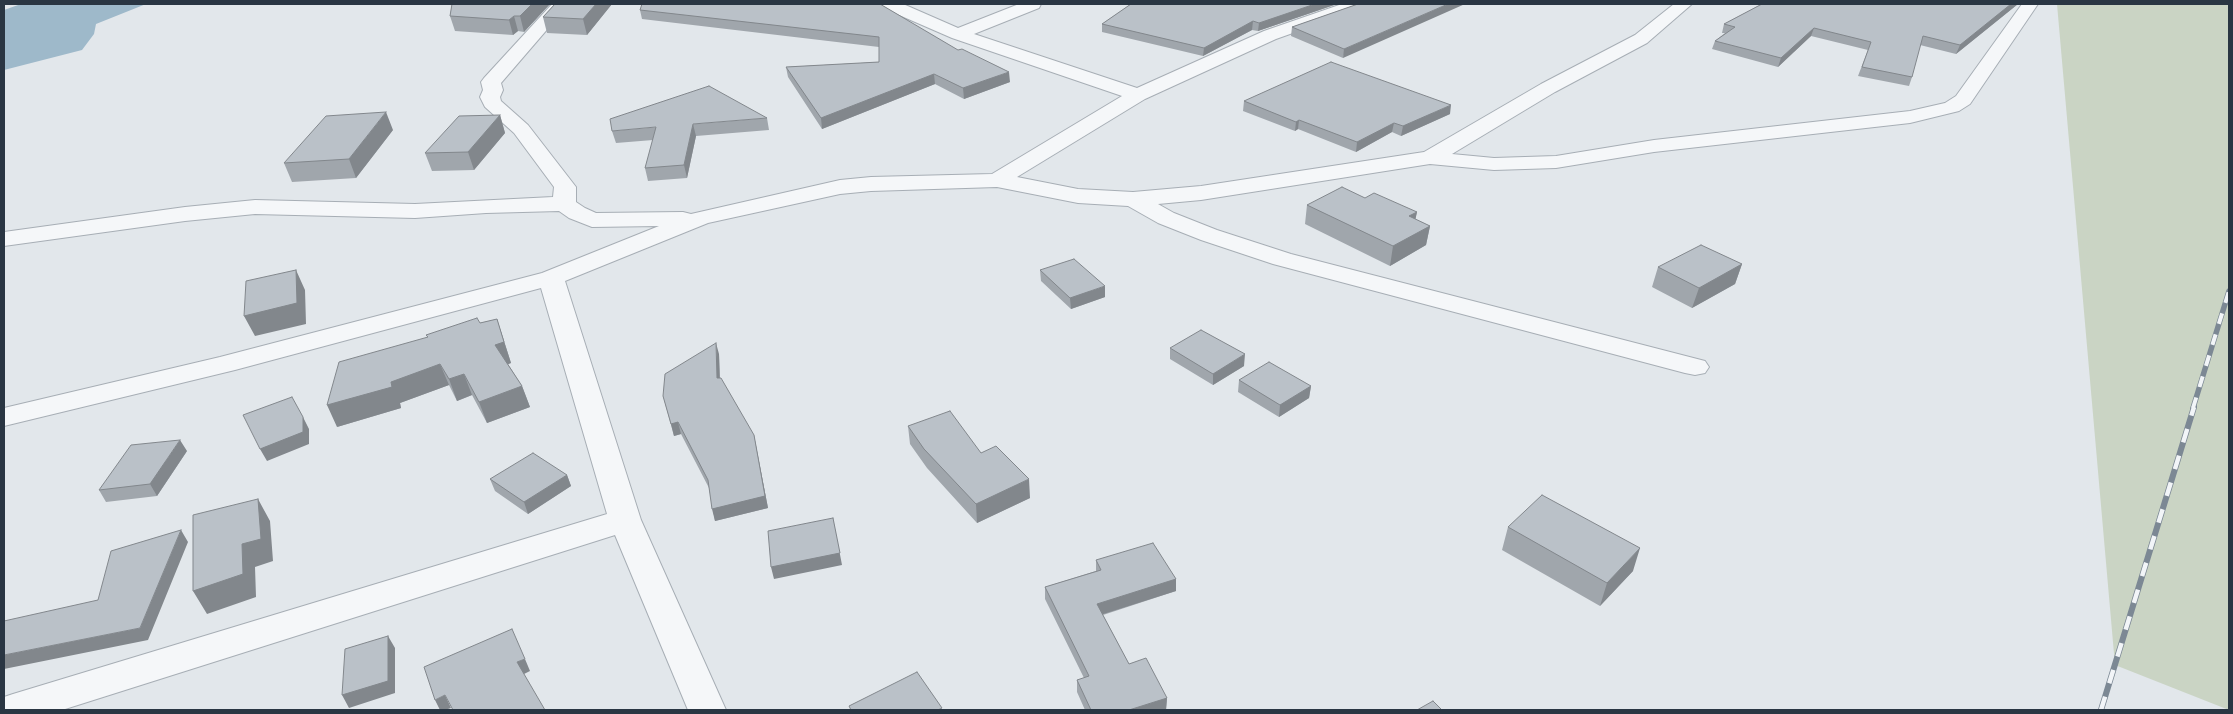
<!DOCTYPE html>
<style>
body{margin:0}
#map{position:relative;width:2233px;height:714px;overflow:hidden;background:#e2e7eb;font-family:Poppins,sans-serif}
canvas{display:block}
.frame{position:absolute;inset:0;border:5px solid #2a3643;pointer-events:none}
</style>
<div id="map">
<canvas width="2233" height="714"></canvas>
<div class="frame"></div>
</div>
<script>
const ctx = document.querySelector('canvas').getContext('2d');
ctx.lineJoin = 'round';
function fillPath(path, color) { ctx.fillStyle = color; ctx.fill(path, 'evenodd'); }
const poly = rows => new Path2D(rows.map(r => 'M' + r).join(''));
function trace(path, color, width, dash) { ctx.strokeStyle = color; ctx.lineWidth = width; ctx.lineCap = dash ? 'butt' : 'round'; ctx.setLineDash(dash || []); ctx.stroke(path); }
fillPath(poly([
 [2057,4,2229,4,2229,710,2115,665]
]), '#cad4c4');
fillPath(poly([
 [21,4,146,4,96,24,94,34,82,50,4,70,4,10]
]), '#9eb9ca');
const minor = poly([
 [552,4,569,4,501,83,503,90,500,97,501,101,528,125,576,187,576,202,585,208,596,213,683,212,691,214,840,180,871,177,992,174,1122,96,952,38,883,8,881,4,903,4,958,28,1019,4,1041,4,1039,8,974,34,1137,88,1264,31,1342,4,1365,4,1363,8,1276,39,1145,99,1017,177,1078,189,1133,192,1201,186,1424,152,1541,84,1635,35,1674,4,1692,4,1647,43,1555,92,1452,154,1494,158,1556,156,1654,140,1910,111,1945,103,1956,96,2022,4,2038,4,1970,104,1959,111,1910,123,1654,152,1556,168,1494,170,1430,164,1201,200,1158,204,1174,213,1217,230,1291,254,1705,361,1709,367,1705,373,1695,375,1685,373,1273,264,1201,240,1158,223,1128,206,1078,203,997,187,871,191,840,194,708,223,565,281,641,520,726,710,688,710,615,535,62,710,4,710,4,697,13,694,607,514,541,288,235,370,4,426,4,408,220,357,542,273,659,226,592,227,569,218,559,211,486,213,415,218,255,214,185,221,4,246,4,232,185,207,255,200,415,204,553,197,554,187,514,133,485,107,480,97,483,90,481,82,484,78,552,4]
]);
trace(minor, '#a7aeb5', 2);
fillPath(minor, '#f5f7f9');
const railFar1 = poly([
 [2193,408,2229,291]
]);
const rail = poly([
 [2101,710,2194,407]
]);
trace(railFar1, '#7c8894', 5.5);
trace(rail, '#7c8894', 6);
trace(railFar1, '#f2f5f8', 4, [11]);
trace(rail, '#f2f5f8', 4.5, [14]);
fillPath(poly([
 [452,4,550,4,524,32,518,31,513,35,455,31,450,16],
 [555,4,612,4,587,35,547,33,543,17],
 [880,4,1010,82,964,99,935,84,822,129,788,77,786,67,879,62,879,47,642,19,640,10],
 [1131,4,1337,4,1258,31,1252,30,1203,56,1102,32,1102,24],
 [1358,4,1343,58,1291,36,1292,27],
 [1762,4,2018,4,1956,54,1920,45,1912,77,1909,86,1858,76,1868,50,1811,36,1778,67,1712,49,1715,41,1725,33,1722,33,1724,24],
 [1244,101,1450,114,1401,136,1392,132,1356,152,1298,129,1295,131,1243,111],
 [500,115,505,133,474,170,432,171,425,153],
 [767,118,769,130,696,136,687,178,648,181,645,168,653,140,616,143,612,131],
 [393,130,356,178,292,182,284,163],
 [1365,198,1417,212,1415,219,1430,226,1426,245,1390,266,1305,224,1307,205],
 [1742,264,1735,284,1692,308,1652,287,1658,267],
 [1040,270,1105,297,1071,309,1041,281],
 [497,319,511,363,508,364,522,386,530,407,487,423,472,395,457,401,449,385,400,403,401,408,337,427,428,338,426,335,480,323],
 [1170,348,1244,366,1213,385,1170,359],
 [719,354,720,378,756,446,768,508,715,521,709,488,681,434,674,436,663,396],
 [1239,380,1311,386,1309,398,1279,417,1238,392],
 [908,426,981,453,1030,498,977,523,927,468,910,444],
 [187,451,157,496,106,502,99,490],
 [567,475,571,486,528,514,495,491,490,479],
 [1508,527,1633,571,1600,606,1502,550],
 [1096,560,1176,579,1176,591,1103,615,1129,664,1167,698,1166,710,1085,710,1077,692,1077,680,1084,678,1045,599,1045,587,1096,571]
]), '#a0a6ac');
fillPath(poly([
 [532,4,550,4,524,32,520,16],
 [596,4,612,4,587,35,583,19],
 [1315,4,1337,4,1258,31,1259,23],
 [1448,4,1465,4,1343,58,1344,49],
 [2011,4,2018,4,1956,54,1960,45],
 [514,16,518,31,513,35,509,20],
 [1253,21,1252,30,1203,56,1204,48],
 [1814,28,1811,36,1778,67,1781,58],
 [1009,72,1010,82,964,99,963,88],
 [934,74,935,84,822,129,821,118],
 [1451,105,1450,114,1401,136,1403,126],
 [386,112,393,130,356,178,349,159],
 [500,115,505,133,474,170,468,152],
 [1299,120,1298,129,1295,131,1296,122],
 [1394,123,1392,132,1356,152,1357,142],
 [693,124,696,136,687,178,684,165],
 [1417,212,1413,231,1409,216],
 [1430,226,1426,245,1390,266,1393,246],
 [1742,264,1735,284,1692,308,1699,288],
 [296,270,305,290,306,324,255,336,244,316],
 [1105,286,1105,297,1071,309,1070,298],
 [497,319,511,363,503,366,495,345],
 [716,343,719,354,720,390,717,378],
 [1245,354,1244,366,1213,385,1213,374],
 [440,364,449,385,400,403,401,408,337,427,327,405],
 [464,374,472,395,457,401,449,379],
 [522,386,530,407,487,423,479,402],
 [1311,386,1309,398,1279,417,1280,405],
 [303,417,309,429,309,444,267,461,260,449],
 [678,422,681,434,674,436,671,424],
 [754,435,768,508,715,521,712,509],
 [180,440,187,451,157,496,150,484],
 [567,475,571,486,528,514,524,502],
 [1029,479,1030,498,977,523,976,504],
 [258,499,270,521,273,561,255,567,256,597,207,614,193,591,242,544],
 [833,518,842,565,774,579,771,567],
 [181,530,188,542,148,640,4,669,4,655,140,628],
 [1640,548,1633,571,1600,606,1607,583],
 [1176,579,1176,591,1097,616,1097,604],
 [388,636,395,648,395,693,349,708,342,695],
 [525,659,530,671,522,675,517,662],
 [445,695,451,708,445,710,440,710,435,700],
 [1167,698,1166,710,1129,710]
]), '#82878c');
const building = poly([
 [452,4,532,4,520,16,514,16,509,20,450,16,452,4],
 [555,4,596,4,583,19,543,17,555,4],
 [642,4,880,4,958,50,962,49,1009,72,963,88,934,74,821,118,786,67,879,62,879,37,640,10,642,4],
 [1131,4,1315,4,1259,23,1253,21,1204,48,1102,24,1131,4],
 [1358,4,1448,4,1344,49,1292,27,1358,4],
 [1762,4,2011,4,1960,45,1923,36,1912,77,1862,67,1871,42,1814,28,1781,58,1715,41,1735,27,1724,24,1762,4],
 [1331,62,1451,105,1403,126,1394,123,1357,142,1299,120,1296,122,1244,101,1331,62],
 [709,86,767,118,693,124,684,165,645,168,656,127,612,131,610,119,709,86],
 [386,112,349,159,284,163,326,116,386,112],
 [500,115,468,152,425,153,459,116,500,115],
 [1342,187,1365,198,1374,193,1417,212,1409,216,1430,226,1393,246,1307,205,1342,187],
 [1701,245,1742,264,1699,288,1658,267,1701,245],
 [1074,259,1105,286,1070,298,1040,270,1074,259],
 [296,270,297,303,244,316,246,281,296,270],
 [477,318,480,323,497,319,504,342,495,345,522,386,479,402,464,374,449,379,440,364,391,382,392,387,327,405,339,362,428,337,426,335,477,318],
 [1201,330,1245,354,1213,374,1170,348,1201,330],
 [716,343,717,378,721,378,754,435,765,496,712,509,708,480,678,422,671,424,663,396,665,374,716,343],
 [1269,362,1311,386,1280,405,1239,380,1269,362],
 [292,397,303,417,303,432,260,449,243,415,292,397],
 [950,411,981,453,996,446,1029,479,976,504,924,449,908,426,950,411],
 [180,440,150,484,99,490,131,445,180,440],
 [533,453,567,475,524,502,490,479,533,453],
 [1542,495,1640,548,1607,583,1508,527,1542,495],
 [258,499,261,539,242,544,243,574,193,591,193,515,258,499],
 [833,518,840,553,771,567,768,531,833,518],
 [181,530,140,628,4,655,4,621,98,600,111,551,181,530],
 [1153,543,1176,579,1097,604,1129,664,1146,658,1167,698,1129,710,1091,710,1077,680,1089,676,1045,587,1101,570,1096,560,1153,543],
 [512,629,525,659,517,662,545,710,453,710,445,695,435,700,424,667,512,629],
 [388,636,388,681,342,695,345,649,388,636],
 [917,672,942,708,938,710,851,710,849,706,917,672],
 [1433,701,1442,710,1417,710,1433,701]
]);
fillPath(building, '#bac1c8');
trace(building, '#82878c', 1);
</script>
